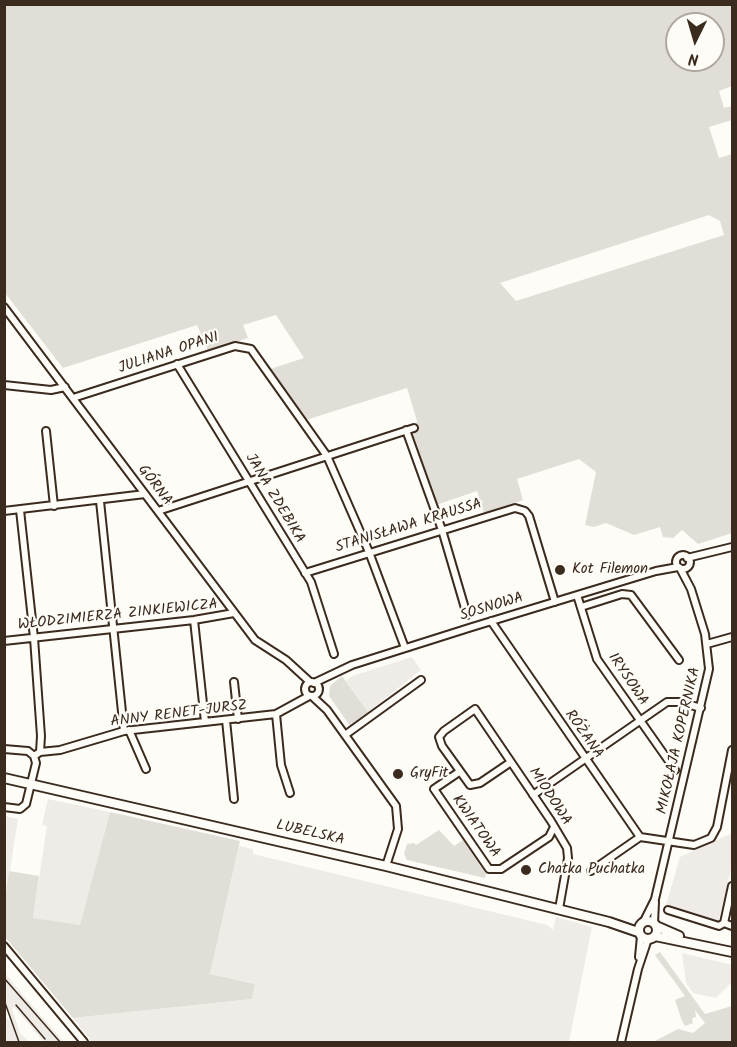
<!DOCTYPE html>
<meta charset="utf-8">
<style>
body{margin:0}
#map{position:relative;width:737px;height:1047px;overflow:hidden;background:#fdfcf7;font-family:Kalam,sans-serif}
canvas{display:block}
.frame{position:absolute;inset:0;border:6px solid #3b2a1e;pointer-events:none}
.north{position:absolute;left:665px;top:12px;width:60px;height:60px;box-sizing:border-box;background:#fdfcf7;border:2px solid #afa8a0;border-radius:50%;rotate:185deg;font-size:16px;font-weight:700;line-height:24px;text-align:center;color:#3b2a1e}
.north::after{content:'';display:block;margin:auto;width:21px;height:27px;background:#3b2a1e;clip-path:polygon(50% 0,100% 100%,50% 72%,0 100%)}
</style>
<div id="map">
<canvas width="737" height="1047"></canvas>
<div class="frame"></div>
<div class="north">N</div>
</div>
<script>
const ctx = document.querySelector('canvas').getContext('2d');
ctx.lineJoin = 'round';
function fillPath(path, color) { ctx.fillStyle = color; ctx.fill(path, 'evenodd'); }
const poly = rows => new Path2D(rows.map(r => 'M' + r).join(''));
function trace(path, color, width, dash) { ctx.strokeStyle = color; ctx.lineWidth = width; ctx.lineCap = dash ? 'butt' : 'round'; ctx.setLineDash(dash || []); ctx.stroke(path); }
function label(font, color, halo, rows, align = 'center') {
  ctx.font = font + ' Kalam,sans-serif'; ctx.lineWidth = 4.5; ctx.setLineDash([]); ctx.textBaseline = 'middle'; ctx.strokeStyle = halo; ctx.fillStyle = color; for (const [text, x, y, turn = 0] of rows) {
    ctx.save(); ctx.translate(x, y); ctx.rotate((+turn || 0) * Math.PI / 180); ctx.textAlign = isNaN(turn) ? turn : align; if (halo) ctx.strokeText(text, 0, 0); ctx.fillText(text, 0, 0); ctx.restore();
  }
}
fillPath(poly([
 [412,657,421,670,368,712,346,681,352,676],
 [48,799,110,812,80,926,33,918,47,826,42,825],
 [5,816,18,819,5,902],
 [732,833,732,865,718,923,666,905,680,857],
 [239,846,253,849,253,854,547,925,553,930,556,917,592,927,569,1042,92,1042,73,1018,252,999,255,984,210,974],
 [682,953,732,965,732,982,716,998,693,993,686,983],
 [5,973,28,1001,64,1042,44,1042,14,1007,12,1009,20,1033,29,1042,5,1042,5,1016,12,1023,5,1006]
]), '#efece7');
fillPath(poly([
 [4,5,732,5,732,86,719,91,724,108,732,106,732,120,709,127,719,158,732,154,732,533,698,544,682,530,673,538,663,537,660,527,634,535,606,523,594,527,585,525,596,472,579,459,517,479,523,500,484,513,477,491,436,505,413,437,417,421,407,388,306,420,270,369,304,358,276,315,243,325,248,338,208,351,197,325,63,368,5,293],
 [677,24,713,24,713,60,677,60],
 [709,215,720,221,724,235,516,301,500,283],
 [342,676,368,712,350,726,329,696,330,686],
 [110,812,240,841,210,974,255,984,252,999,73,1018,5,937,5,902,9,871,39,876,33,918,80,925],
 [439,830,454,846,463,840,486,874,485,878,407,860,404,854,407,844,414,843,416,845],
 [660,952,705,1014,732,1006,732,1042,653,1042,678,1029,693,1033,705,1023,695,1010,696,1017,692,1018,693,1023,685,1026,682,1021,675,1000,685,996,655,955]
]), '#e1ded7');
const minor = poly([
 [4,307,255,640,286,660,310,682],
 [177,364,311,582,334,654],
 [4,385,51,390,65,387],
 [73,398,235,346,251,349,327,456,369,552,405,648],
 [406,430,442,530,467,615],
 [46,431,54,506],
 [100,501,124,731],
 [20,510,34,638,41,736,40,752],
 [4,511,145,494],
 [158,511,414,428],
 '676 562a7 7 0 1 1 14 0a7 7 0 1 1-14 0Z',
 [687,558,732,547],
 [305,573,515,508,525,511,529,516,555,602],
 [577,595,597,659,675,770],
 [581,607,622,594,631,595,679,660],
 [194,620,205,722],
 [491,621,640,837,694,845,711,838,717,827,732,750],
 [4,641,194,620,234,613],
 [707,644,732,637],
 '305 689a7 7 0 1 1 14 0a7 7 0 1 1-14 0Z',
 [234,682,238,719],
 [314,683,352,665,472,627,656,571,678,567],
 [313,697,327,710,396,806,398,829,386,866],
 [276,714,281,765,290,793],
 [226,720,234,799],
 [129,730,146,769],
 [345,735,421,680],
 [4,749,28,751,34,756,36,763,26,804,20,809,4,807],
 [34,756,40,752,60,750,124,731,276,714,309,696],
 [511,762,480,783,470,785,442,746,439,737,444,731,475,709,511,762,551,821,567,848,568,858,559,909],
 [459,772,434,789,489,869,501,869,549,837,553,829],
 [533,795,667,702,680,702,701,708],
 [591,871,640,837],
 [668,910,719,926,724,923,732,926],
 [644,921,655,899,709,669,705,634,691,589,680,568],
 [654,923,655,902],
 [724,923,732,886],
 [4,946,84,1042],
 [639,957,641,936],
 [621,1042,638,969,648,939]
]);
const major = poly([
 [4,778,386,866,609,922,638,932],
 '639 930a9 9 0 1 1 18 0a9 9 0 1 1-18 0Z',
 [656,926,679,936],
 [655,936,732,952]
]);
trace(minor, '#3b2a1e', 10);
trace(major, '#3b2a1e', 12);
trace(minor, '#fdfcf7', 6);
trace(major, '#fdfcf7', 8);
trace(poly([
 [4,978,60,1042],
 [4,1000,19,1042],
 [16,1005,45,1039]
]), '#3b2a1e', 1.5);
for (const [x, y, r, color] of [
 [560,570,6,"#3b2a1e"],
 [398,774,6,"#3b2a1e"],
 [526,870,6,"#3b2a1e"]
]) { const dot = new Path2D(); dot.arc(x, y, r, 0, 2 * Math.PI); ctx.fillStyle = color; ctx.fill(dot); trace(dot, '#fdfcf7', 2); }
label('15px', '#3b2a1e', '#fdfcf7', [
 ["JULIANA OPANI",169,354,-18],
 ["GÓRNA",154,486,53],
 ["JANA ZDEBIKA",274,499,59],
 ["STANISŁAWA KRAUSSA",409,527,-17],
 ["SOSNOWA",492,608,-17],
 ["WŁODZIMIERZA ZINKIEWICZA",118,616,-6],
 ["IRYSOWA",627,680,56],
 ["ANNY RENET-JURSZ",179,715,-7],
 ["RÓŻANA",583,735,55],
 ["MIKOŁAJA KOPERNIKA",680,741,-77],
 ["MIODOWA",549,797,57],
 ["KWIATOWA",475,827,55],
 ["LUBELSKA",310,834,13]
]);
label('15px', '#3b2a1e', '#fdfcf7', [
 ["Kot Filemon",572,570],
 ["GryFit",410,774],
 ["Chatka Puchatka",538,870]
], 'left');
</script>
